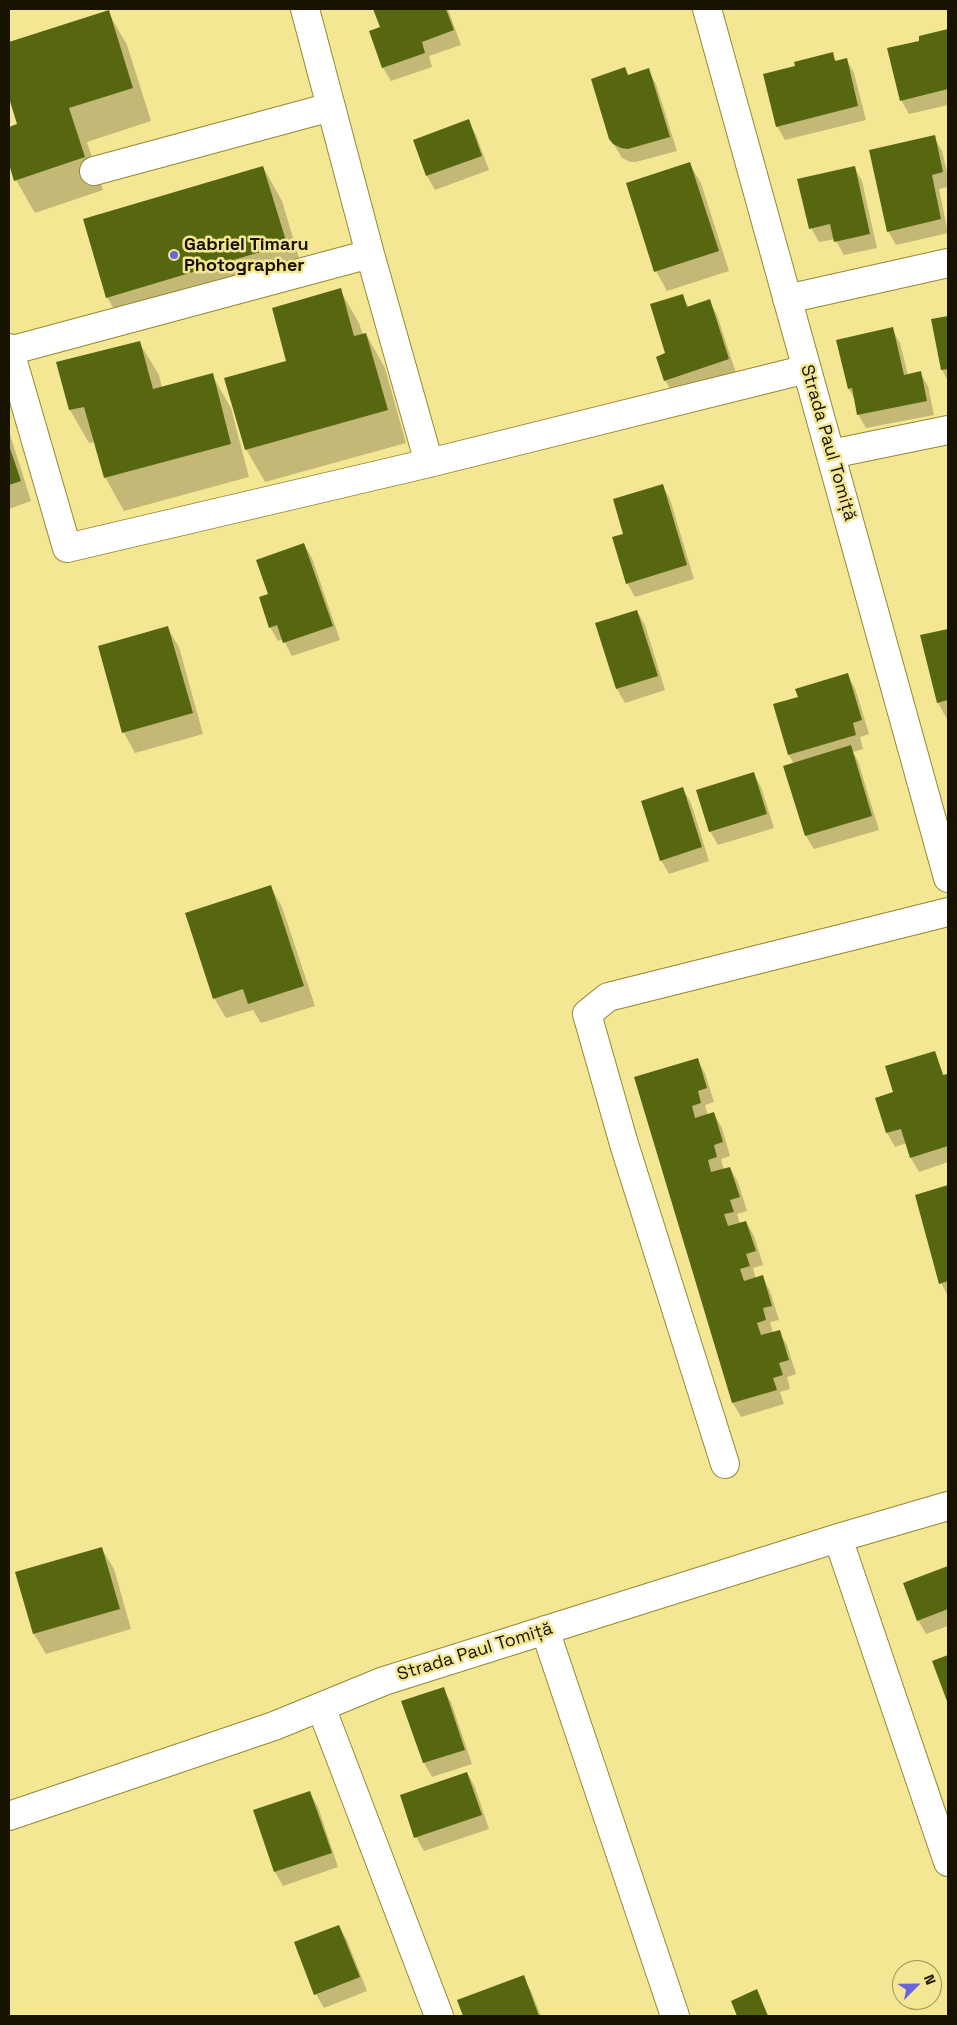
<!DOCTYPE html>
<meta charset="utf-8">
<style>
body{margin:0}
#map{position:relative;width:957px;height:2025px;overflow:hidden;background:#f4e794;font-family:"Space Grotesk",sans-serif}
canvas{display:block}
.frame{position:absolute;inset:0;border:10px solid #171300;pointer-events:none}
.north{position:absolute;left:892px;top:1960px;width:50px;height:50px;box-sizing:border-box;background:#f4e794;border:1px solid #9c9259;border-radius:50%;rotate:67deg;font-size:14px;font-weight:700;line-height:20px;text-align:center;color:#171300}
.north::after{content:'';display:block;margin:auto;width:18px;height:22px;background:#6965df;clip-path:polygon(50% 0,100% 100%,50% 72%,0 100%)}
</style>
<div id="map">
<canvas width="957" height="2025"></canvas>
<div class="frame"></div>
<div class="north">N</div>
</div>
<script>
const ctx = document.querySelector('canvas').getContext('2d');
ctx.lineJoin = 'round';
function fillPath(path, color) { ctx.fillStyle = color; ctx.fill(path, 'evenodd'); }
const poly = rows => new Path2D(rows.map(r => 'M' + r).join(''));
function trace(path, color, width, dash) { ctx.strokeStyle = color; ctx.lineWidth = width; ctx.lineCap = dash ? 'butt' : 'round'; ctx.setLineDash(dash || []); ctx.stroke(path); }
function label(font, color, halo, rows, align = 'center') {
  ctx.font = font + ' "Space Grotesk",sans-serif'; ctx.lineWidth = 5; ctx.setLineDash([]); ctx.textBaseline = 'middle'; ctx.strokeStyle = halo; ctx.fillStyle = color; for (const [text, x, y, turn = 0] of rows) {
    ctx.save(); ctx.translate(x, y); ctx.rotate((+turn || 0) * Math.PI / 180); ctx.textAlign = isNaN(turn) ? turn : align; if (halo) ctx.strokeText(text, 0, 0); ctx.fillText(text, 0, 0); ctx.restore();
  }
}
fillPath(poly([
 [375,9,448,9,461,45,429,56,432,67,391,81,383,68,381,28],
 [108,12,127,45,151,121,87,142,103,190,35,213,16,180,9,161,9,129,19,125,9,94,9,43],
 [948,30,948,105,909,114,901,100,921,42,920,37],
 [832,54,837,62,846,59,854,73,866,120,785,140,777,126,797,67],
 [625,69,629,76,648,70,656,84,677,151,636,162,630,162,622,158,610,138],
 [468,121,476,135,489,170,435,190,427,176,414,141],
 [934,137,942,151,948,176,948,187,939,189,948,233,896,245,888,231],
 [689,163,701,183,729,271,667,291,656,271],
 [263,167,282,201,305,278,126,330,107,297],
 [854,167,862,181,877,248,844,255,835,239,819,242,811,228],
 [340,290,359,323,363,335,366,334,385,368,406,443,265,482,246,449,288,361],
 [682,296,689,307,709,301,717,315,736,373,673,394,665,380,667,354],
 [948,317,948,381,942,370,933,320],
 [892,329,900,343,908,375,920,373,928,386,934,415,866,428,858,414,855,400,849,389],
 [139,342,159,375,162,388,212,375,231,408,249,477,124,511,105,477,95,442,89,443,70,410,58,363],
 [9,431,31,501,9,509],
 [662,485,670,499,694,579,635,597,627,583,625,535],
 [304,544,312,558,340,640,292,656,283,639,278,641,270,627,269,595],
 [637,611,645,625,665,690,625,703,617,689,597,624],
 [167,627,179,647,203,734,135,753,124,733,99,646],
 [948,630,948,721,938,703,922,636],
 [847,675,855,688,869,734,860,737,863,749,853,752,858,761,879,830,814,849,806,836,794,764,789,755,800,698],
 [753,773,761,787,774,828,718,845,710,831],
 [683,789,691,803,709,861,669,874,661,860],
 [271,887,282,907,315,1006,261,1023,253,1010,226,1018,214,998],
 [935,1052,944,1076,947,1076,948,1079,948,1162,919,1172,911,1158,907,1143,895,1147,887,1133,876,1099,895,1093],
 [697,1059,705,1073,714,1102,705,1105,708,1116,714,1114,722,1128,730,1156,721,1159,724,1170,730,1168,738,1182,747,1211,737,1214,740,1224,746,1222,754,1236,763,1265,753,1268,756,1279,762,1277,770,1291,779,1320,770,1322,773,1333,779,1332,787,1345,796,1374,787,1377,790,1389,780,1392,784,1404,741,1417,733,1403,636,1078],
 [948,1187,948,1296,941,1283,916,1195],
 [102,1549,114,1569,131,1629,46,1654,34,1634,16,1573],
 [948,1567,948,1626,926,1634,918,1620,905,1584],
 [443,1689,451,1702,472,1764,432,1777,424,1763,402,1702],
 [467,1773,475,1787,489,1829,424,1851,416,1837],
 [310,1793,318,1807,338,1867,283,1886,275,1872,255,1811],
 [339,1926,347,1940,367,1991,324,2008,316,1994],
 [523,1977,531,1991,541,2016,464,2016,458,2000]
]), '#0003');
fillPath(poly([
 [373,9,446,9,454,30,422,42,425,53,382,68,369,31,380,27],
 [109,10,133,88,69,108,85,157,14,181,9,164,9,127,17,124,9,98,9,42],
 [948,29,948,89,900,101,887,48,919,41,919,36],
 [833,52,835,61,847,58,858,106,776,127,763,74,795,66,794,62],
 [625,67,628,75,649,68,670,137,628,149,621,148,613,144,609,139,591,79],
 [469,119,482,156,426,176,413,140],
 [935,135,943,172,932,175,941,219,887,232,869,150],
 [690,162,719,251,654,272,626,183],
 [263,166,287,244,106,298,83,219],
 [855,166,870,234,834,242,830,224,809,229,797,179],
 [341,288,354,336,366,333,388,410,245,450,224,378,286,361,272,308],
 [683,294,687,307,710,299,729,359,664,381,656,357,665,353,650,304],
 [948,316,948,369,941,370,931,319],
 [893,327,904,375,921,371,927,401,857,415,852,388,848,389,836,340],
 [140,341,153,389,213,373,231,444,104,478,84,407,69,410,56,362],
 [9,445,21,481,9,485],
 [663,484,687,565,626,584,612,537,623,534,613,499],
 [304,543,333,626,283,643,277,625,269,628,259,597,268,594,256,560],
 [637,610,658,676,616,689,595,623],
 [168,626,193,713,122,733,98,646],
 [948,629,948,700,937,703,920,635],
 [848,673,862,720,853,723,856,735,788,755,773,704,798,697,795,689],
 [851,745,872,816,805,836,783,766],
 [754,772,767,814,709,832,696,790],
 [683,787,702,847,660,861,641,801],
 [271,885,304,986,248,1004,243,989,213,999,185,913],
 [935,1051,943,1075,947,1074,948,1078,948,1146,910,1158,901,1129,886,1133,875,1098,893,1092,885,1066],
 [698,1058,707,1088,698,1091,701,1103,692,1106,695,1118,714,1112,723,1142,714,1145,717,1157,708,1160,711,1172,730,1167,740,1197,730,1200,734,1212,724,1214,728,1226,746,1221,756,1251,746,1254,750,1266,740,1269,744,1281,763,1275,772,1306,763,1308,766,1320,757,1323,761,1335,780,1330,789,1360,779,1363,783,1375,773,1378,777,1390,732,1403,634,1077],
 [948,1185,948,1281,939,1284,915,1195],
 [102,1547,120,1609,33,1634,15,1572],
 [948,1566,948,1609,917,1621,903,1583],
 [948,1655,948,1704,932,1661],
 [444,1687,465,1750,423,1763,401,1701],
 [467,1772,482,1815,414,1838,400,1795],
 [310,1791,332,1853,274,1872,253,1810],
 [339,1925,360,1977,314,1995,294,1942],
 [524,1975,539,2016,463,2016,457,2000],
 [757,1989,768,2016,737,2016,731,2001]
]), '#566710');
const minor = poly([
 [305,9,370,254,429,463],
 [707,9,948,878],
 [94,171,331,107],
 [787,299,948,263],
 [9,348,67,548,429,463,807,369],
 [9,351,370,254],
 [831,454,948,430],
 [725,1464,624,1144,587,1014,608,997,948,912],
 [838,1538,948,1862],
 [545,1630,675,2016],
 [321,1707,439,2016],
 [9,1816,274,1726,384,1681,838,1538,948,1506]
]);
trace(minor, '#948835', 30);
trace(minor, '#fff', 28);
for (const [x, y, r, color] of [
 [174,255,5,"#6965df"]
]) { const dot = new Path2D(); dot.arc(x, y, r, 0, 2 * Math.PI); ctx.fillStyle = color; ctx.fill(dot); trace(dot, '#f4e794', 2); }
label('bold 18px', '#171300', '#f4e794', [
 ["Gabriel Timaru",184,245],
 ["Photographer",184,266]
], 'left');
label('18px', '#171300', '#f4e794', [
 ["Strada Paul Tomiță",828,443,74],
 ["Strada Paul Tomiță",475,1652,-17]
]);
</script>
